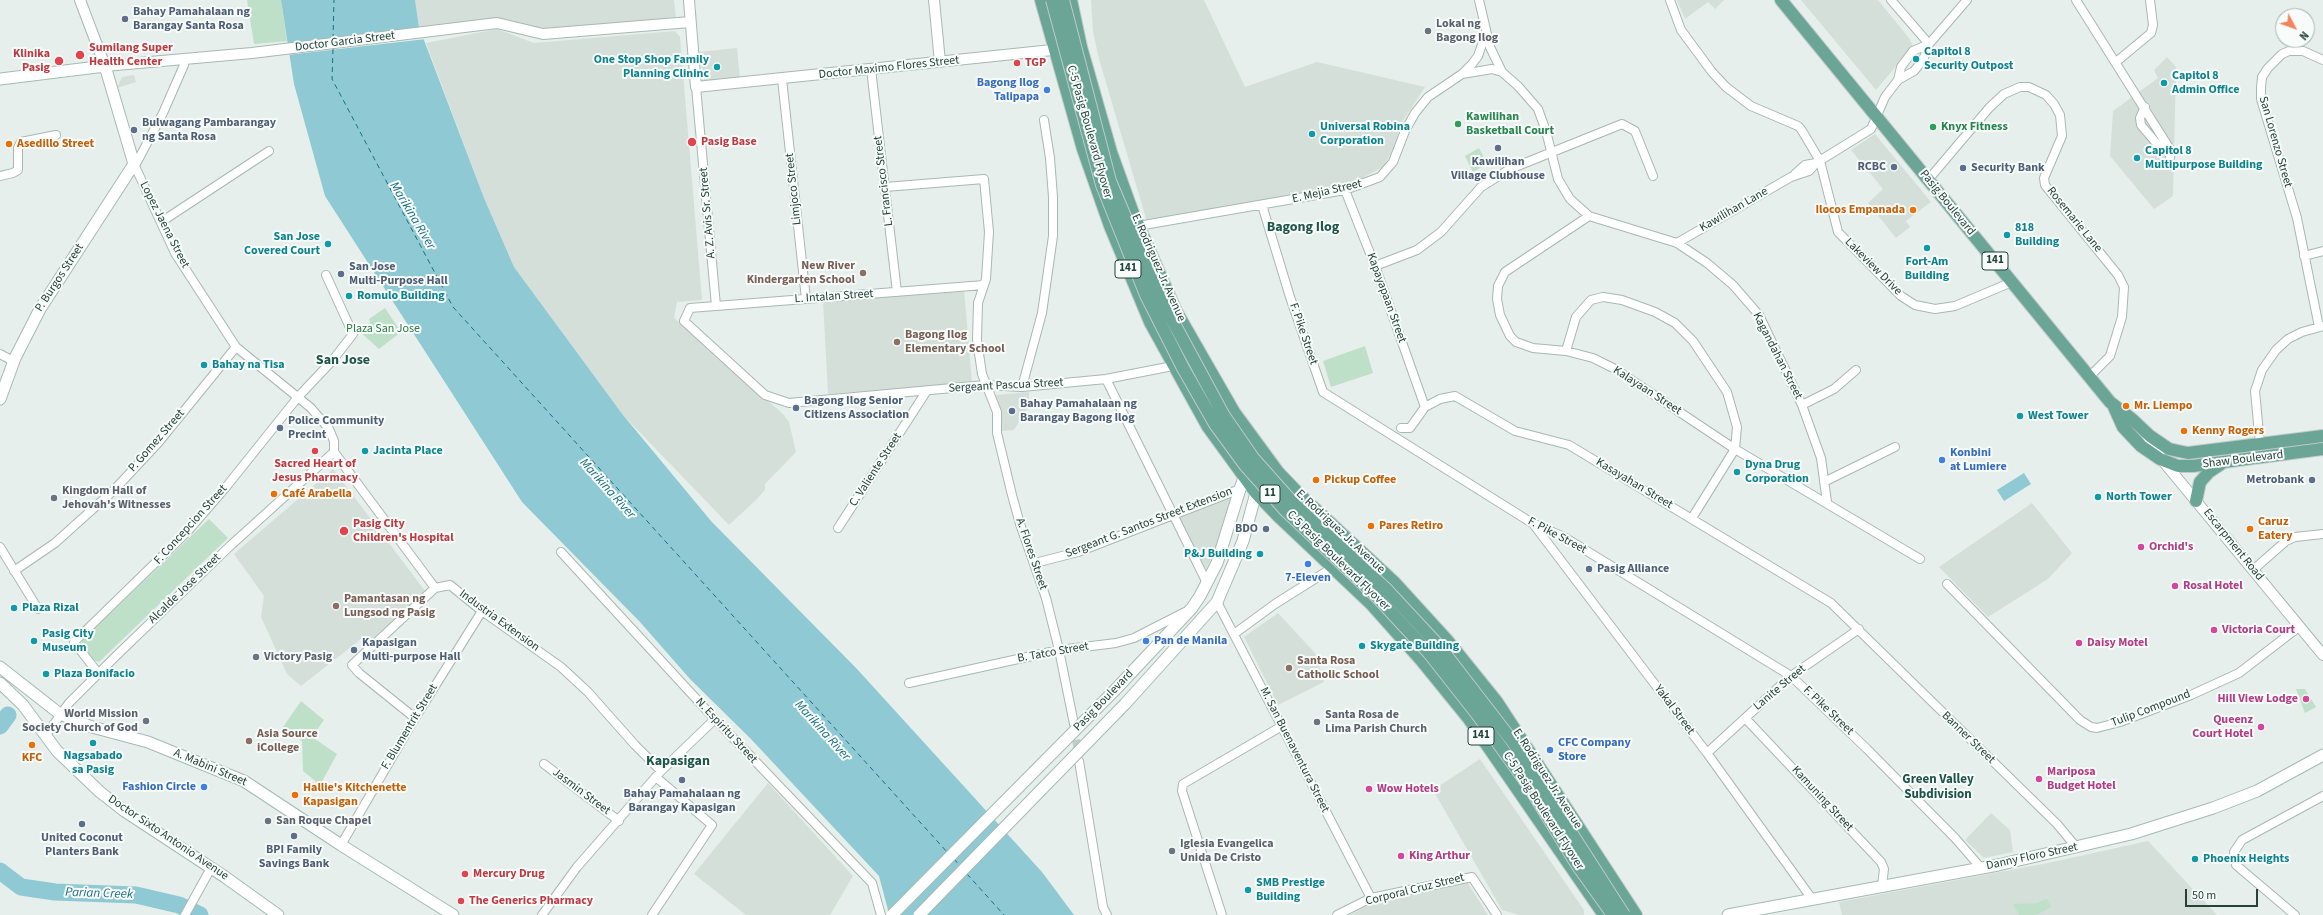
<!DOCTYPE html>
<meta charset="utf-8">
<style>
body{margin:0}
#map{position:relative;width:2323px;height:915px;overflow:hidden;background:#e6efeb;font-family:"Source Sans 3",sans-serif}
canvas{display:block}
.north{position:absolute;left:2275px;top:8px;width:40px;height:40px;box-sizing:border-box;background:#f7fbf9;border:1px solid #a3b1ad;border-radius:50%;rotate:131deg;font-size:11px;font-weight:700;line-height:16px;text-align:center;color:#24423a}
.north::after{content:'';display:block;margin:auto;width:14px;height:18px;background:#f4845f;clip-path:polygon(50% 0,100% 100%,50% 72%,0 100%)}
.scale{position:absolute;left:2185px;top:889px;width:73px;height:18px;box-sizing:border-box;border:2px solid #24423a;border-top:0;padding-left:5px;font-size:12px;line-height:14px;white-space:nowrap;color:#24423a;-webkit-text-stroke:3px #f7fbf9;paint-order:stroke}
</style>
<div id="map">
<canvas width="2323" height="915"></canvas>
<div class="north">N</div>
<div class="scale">50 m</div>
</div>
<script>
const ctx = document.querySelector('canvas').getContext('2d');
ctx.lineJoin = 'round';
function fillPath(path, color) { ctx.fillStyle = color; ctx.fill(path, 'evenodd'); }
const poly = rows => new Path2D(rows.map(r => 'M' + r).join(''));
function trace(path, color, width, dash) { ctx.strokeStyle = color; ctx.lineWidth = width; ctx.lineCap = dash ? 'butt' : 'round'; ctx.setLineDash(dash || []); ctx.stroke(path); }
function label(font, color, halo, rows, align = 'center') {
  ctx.font = font + ' "Source Sans 3",sans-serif'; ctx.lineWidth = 4; ctx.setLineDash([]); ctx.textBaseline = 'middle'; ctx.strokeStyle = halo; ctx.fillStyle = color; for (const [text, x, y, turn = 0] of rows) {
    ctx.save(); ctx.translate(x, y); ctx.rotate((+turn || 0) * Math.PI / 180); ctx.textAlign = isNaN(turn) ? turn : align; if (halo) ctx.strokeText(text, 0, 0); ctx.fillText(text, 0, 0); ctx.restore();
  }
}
fillPath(poly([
 [415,0,674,0,676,18,558,30,536,27,500,18,419,27],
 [1091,0,1204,0,1245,87,1317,62,1425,87,1401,124,1394,148,1383,167,1351,184,1147,222,1099,59,1093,32],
 [1677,0,1724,0,1715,9,1708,2,1685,19],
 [1801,0,1878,0,1909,38,1913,46,1876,90],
 [497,29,534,43,675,31,680,37,702,300,677,302,674,318,784,415,789,422,796,452,765,484,765,490,756,500,729,525,623,415,514,267,484,198,426,43],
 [737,48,740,79,704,80,699,52],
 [2167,57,2176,67,2173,196,2154,209,2110,156,2113,111,2158,78,2154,70],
 [134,75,136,82,117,88,122,77],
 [1875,134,1931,202,1906,221,1910,227,1896,238,1868,203,1883,189,1851,150],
 [964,289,972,383,828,394,823,301],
 [1029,392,1029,406,1014,430,1001,431,996,395],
 [333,469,425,591,366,645,361,639,301,686,287,674,261,617,264,596,234,554],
 [1230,495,1234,500,1222,539,1206,569,1179,518],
 [2032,503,2072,553,2048,579,1988,617,1939,567],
 [1278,613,1315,653,1324,682,1278,705,1244,637],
 [1480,759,1573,894,1584,910,1584,915,1519,915,1502,910,1433,790],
 [768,783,853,876,830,915,746,915,694,874],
 [1991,813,2010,830,2013,852,1984,858,1965,840],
 [2148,841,2217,915,1842,915,1839,902,2048,863],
 [1467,882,1488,915,1350,915,1369,905]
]), '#d4dfda');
fillPath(poly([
 [247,0,281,0,287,41,254,44],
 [1479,148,1487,164,1473,172,1465,156],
 [385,308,401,332,379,349,359,331,370,323,369,319],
 [1365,346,1373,373,1331,387,1323,361],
 [209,519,228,538,99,662,93,660,82,648,82,640],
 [2296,689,2305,689,2316,707,2305,713],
 [301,701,324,720,312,737,337,754,320,785,303,771,302,741,283,727],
 [2047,899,2051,907,2037,915,2019,915,2013,904,2036,903]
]), '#bfe0c8');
fillPath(poly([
 [281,0,415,0,419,27,484,198,514,267,623,415,711,521,857,669,1042,872,1074,915,893,915,888,910,879,876,750,738,690,679,640,622,522,502,325,196,294,84],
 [2024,473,2031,484,2004,501,1997,490]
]), '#8ec9d4');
fillPath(poly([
 [422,28,426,39,287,55,286,44]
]), '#e6efeb');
trace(poly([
 [0,726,8,715],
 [0,871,21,887,55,892,136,895,179,905,200,915]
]), '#8ec9d4', 17);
trace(poly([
 [333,39,334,0],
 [333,49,332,79,453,307,948,853],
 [954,859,960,866],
 [967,874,1004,915]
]), '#1c6f80', 1, [5, 4]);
trace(poly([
 [1074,728,1079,756]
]), '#bfccc8', 8, [8, 4]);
const minor = poly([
 [1479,0,1490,47,1502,72],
 [1670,0,1681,30,1712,72,1726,87,1751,106,1798,126,1801,129,1820,161,1838,232,1901,296,1915,305,1935,309,1955,306,2012,282],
 [1891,0,1929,44],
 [2076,0,2171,151,2169,163],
 [2116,62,2151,33,2153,25,2150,0],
 [871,69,897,292],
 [1462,74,1492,69,1502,72,1518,86,1538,109,1546,131,1558,179,1570,199,1589,216,1677,243,1707,263,1733,285,1759,315,1802,405,1821,458,1827,502],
 [782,79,806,299],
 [1898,80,1914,71,1923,60,1929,44],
 [696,87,716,306],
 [2145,107,2140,118,2141,125,2163,151,2171,151],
 [137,162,163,113,184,65],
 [134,164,175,253,236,347,311,408,329,429,334,441,334,452],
 [1795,174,1805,165,1816,163],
 [0,176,13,173,18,170,18,148,21,142,56,135],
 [1928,180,1989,108,2004,94,2020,87,2029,87,2046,95,2054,104,2060,115,2062,136,2044,178,2045,185,2118,275,2124,287,2122,317,2110,356,2089,377],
 [885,187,984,179,989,232,986,279,978,303,977,340,982,374,997,412,997,433,1012,495,1020,524,1046,598,1059,650,1074,724],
 [1345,190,1375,266,1425,407],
 [1262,205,1290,297,1323,392,1532,523,1564,537,1791,676,1867,749,1955,838,1981,868],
 [1589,216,1505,272,1498,286,1497,299,1500,315,1510,336,1516,342,1533,348,1566,351,1593,358,1615,369,1735,449,1920,559],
 [161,222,269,151],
 [1138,226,1345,190,1380,177,1393,162,1405,131,1415,113,1428,97,1462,74,1472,64,1478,56,1486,33],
 [1677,243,1791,177,1809,171,1816,163,1871,129,1885,97,1898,80,1901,67,1913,51,1929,44,1967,0],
 [2304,256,2323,251],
 [1375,266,1417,250,1441,232,1481,187,1510,169,1622,124,1635,131,1653,176],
 [984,285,690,308,684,321,765,395,789,403,985,385,1022,387,1106,379,1173,366],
 [2319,327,2297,218,2261,99,2261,87,2262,77,2268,68,2282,54,2289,51,2303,51,2323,60],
 [1566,351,1576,317,1591,300,1603,297,1622,300,1655,312,1675,323,1693,341,1727,392,1737,427,1735,449,1692,518],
 [0,354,13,361],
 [1106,379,1207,583],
 [1022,387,1042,313,1053,236,1053,197,1050,158,1044,120],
 [1802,405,1834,389,1856,370],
 [1401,428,1410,428,1425,407,1440,399,1455,396,1515,431,1569,445,1831,603,2057,824,2077,848],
 [2260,444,2255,391,2262,370,2276,350,2288,339,2302,332,2323,326],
 [334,452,435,588],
 [1824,482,1895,447],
 [1534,525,1707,753,1812,899],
 [838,528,926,392],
 [0,547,38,609],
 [561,552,712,716,872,883,881,915],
 [1035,563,1078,552,1240,489],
 [2253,570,2286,541,2295,537,2323,534],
 [14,571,55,543,114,490,158,443,236,347],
 [1947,584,2080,720,2091,727,2097,728,2120,722,2191,695,2239,673,2300,626],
 [1217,602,1371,898],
 [1234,634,1275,604,1332,568],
 [98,673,74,642,188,531,226,487,298,397,332,361,353,334,326,275],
 [909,683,1059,650,1116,643,1134,638,1185,612],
 [415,718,359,673,352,665,435,588,450,585,482,611,561,667,588,692,635,745,661,771],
 [1745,718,1881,862,1884,869,1882,886],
 [46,735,69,703,116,656,230,546,334,452],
 [1707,753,1791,676,1859,629],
 [1079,761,1103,907,1107,915],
 [544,764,619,821],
 [341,845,415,718,482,611],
 [185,915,211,868],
 [542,915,577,867,661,771,715,719],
 [652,915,712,825,657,778],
 [1222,915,1182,791,1183,784,1282,726],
 [1337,915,1371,898,1472,877,1497,915],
 [2295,915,2236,865,2234,852,2242,840,2323,796]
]);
const tertiary = poly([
 [80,0,105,66,252,53,497,23,543,34,690,22],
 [689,0,696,87,1062,49],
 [934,0,940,62],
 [2147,435,2163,461,2323,655]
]);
const secondary = poly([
 [0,79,105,66,134,164,40,309,15,358,0,399],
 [0,667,60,714,92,727,148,742,244,781,341,845,453,915],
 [0,683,23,705,57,751,100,792,123,810,225,877,278,915],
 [1115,690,1192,608,1200,596,1217,563,1240,489,1244,478,1250,472],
 [1125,704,1217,602,1243,541,1256,493,1261,487],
 [1728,915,1998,865,2131,834,2213,808,2257,791,2323,755]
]);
const primary = poly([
 [1041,0,1083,149,1110,226,1150,322,1208,427,1256,493,1279,517,1372,605,1421,660,1469,719,1604,915],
 [1071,0,1081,47,1111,152,1133,213,1176,311,1234,412,1278,472,1300,495,1395,583,1447,640,1497,702,1636,915],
 [1781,0,2110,402,2133,420,2150,436,2169,449,2188,453,2323,436],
 [2114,407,2123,427,2141,446,2160,459,2178,466,2193,466,2323,449],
 [2196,501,2200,482,2209,472,2221,464]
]);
trace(minor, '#a8b8b2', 10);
trace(tertiary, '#a8b8b2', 12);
trace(secondary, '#a4bbb3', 13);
trace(primary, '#c2cac8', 14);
trace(minor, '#fff', 8);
trace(tertiary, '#fff', 10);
trace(secondary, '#fff', 11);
trace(primary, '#6aa596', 12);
const secondaryBridge = poly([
 [892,915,1115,690],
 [919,915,1125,704]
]);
const primaryBridge = poly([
 [1052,0,1102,185,1146,295,1183,368,1215,424,1245,465,1286,511,1378,598,1429,653,1477,714,1529,786,1578,866,1613,915],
 [1063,0,1110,181,1156,290,1224,416,1253,458,1293,503,1387,590,1439,646,1513,742,1624,915]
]);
trace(secondaryBridge, '#a4bbb3', 13, []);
trace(primaryBridge, '#c2cac8', 14, []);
trace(secondaryBridge, '#fff', 11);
trace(primaryBridge, '#6aa596', 12);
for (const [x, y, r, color] of [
 [125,19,4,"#5c6f8a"],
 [1428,31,4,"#6b7280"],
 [80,55,5,"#e0444e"],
 [1916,59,4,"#0f9aa8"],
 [59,61,5,"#e0444e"],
 [1017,63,4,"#e0444e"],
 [717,67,4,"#0f9aa8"],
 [2164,83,4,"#0f9aa8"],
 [1047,90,4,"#3f7fe0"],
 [1458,124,4,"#2e9e5b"],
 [1933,127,4,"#2e9e5b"],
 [134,130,4,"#5c6f8a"],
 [1312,134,4,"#0f9aa8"],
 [692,142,5,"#e0444e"],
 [9,144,4,"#e8710a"],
 [1498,148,4,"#5c6f8a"],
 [2137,158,4,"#0f9aa8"],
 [1894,167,4,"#5c6f8a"],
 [1963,168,4,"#5c6f8a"],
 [1913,210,4,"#e8710a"],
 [2007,235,4,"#0f9aa8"],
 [328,244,4,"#0f9aa8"],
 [1927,248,4,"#0f9aa8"],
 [863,273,4,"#8d6e63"],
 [341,274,4,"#5c6f8a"],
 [349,296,4,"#0f9aa8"],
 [897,342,4,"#8d6e63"],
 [204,365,4,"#0f9aa8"],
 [2126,406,4,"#e8710a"],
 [796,408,4,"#5c6f8a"],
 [1012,411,4,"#5c6f8a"],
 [2020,416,4,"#0f9aa8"],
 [280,428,4,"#5c6f8a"],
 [2184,431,4,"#e8710a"],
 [315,451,4,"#e0444e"],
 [365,451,4,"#0f9aa8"],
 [1942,460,4,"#3f7fe0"],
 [1737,472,4,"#0f9aa8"],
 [1316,480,4,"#e8710a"],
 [2312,480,4,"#5c6f8a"],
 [274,494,4,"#e8710a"],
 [2098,497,4,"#0f9aa8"],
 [54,498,4,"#6b7280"],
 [1371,526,4,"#e8710a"],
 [1266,529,4,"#5c6f8a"],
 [2250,529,4,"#e8710a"],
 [344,531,5,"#e0444e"],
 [2141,547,4,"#d1479c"],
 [1260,554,4,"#0f9aa8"],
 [1308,564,4,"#3f7fe0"],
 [1589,569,4,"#5c6f8a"],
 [2175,586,4,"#d1479c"],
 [336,606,4,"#8d6e63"],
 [14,608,4,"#0f9aa8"],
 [2214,630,4,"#d1479c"],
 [34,641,4,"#0f9aa8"],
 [1146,641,4,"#3f7fe0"],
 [2079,643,4,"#d1479c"],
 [1362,646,4,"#0f9aa8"],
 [354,650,4,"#5c6f8a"],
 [256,657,4,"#6b7280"],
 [1289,668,4,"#8d6e63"],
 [46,674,4,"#0f9aa8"],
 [2306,699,4,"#d1479c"],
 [146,721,4,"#6b7280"],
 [1317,722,4,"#6b7280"],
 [2261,727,4,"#d1479c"],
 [249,741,4,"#8d6e63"],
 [93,743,4,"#0f9aa8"],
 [32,745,4,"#e8710a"],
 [1550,750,4,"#3f7fe0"],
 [2039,779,4,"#d1479c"],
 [682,780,4,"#5c6f8a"],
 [204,787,4,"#3f7fe0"],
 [1369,789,4,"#d1479c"],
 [295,795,4,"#e8710a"],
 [268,821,4,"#6b7280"],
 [82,824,4,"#5c6f8a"],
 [294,836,4,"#5c6f8a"],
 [1172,851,4,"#6b7280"],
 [1401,856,4,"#d1479c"],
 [2195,859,4,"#0f9aa8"],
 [465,874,4,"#e0444e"],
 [1248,890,4,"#0f9aa8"],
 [461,901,4,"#e0444e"]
]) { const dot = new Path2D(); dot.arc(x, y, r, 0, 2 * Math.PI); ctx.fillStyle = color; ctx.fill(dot); trace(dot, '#f7fbf9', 1.5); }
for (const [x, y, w] of [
 [1995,261,26],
 [1128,269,26],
 [1270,494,20],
 [1481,736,26]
]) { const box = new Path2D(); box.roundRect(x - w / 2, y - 9, w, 18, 3); ctx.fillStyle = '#f7fbf9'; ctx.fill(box); trace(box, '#24423a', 1); }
label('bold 11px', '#24423a', null, [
 ["141",1995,261],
 ["141",1128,269],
 ["11",1270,494],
 ["141",1481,736]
]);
label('bold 12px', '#4e5e75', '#f7fbf9', [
 ["Bahay Pamahalaan ng",133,12],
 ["Barangay Santa Rosa",133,26],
 ["Bulwagang Pambarangay",142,123],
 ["ng Santa Rosa",142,137],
 ["Kawilihan",1498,162,"center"],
 ["Village Clubhouse",1498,176,"center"],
 ["RCBC",1886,167,"right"],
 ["Security Bank",1971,168],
 ["San Jose",349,267],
 ["Multi-Purpose Hall",349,281],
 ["Bagong Ilog Senior",804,401],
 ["Citizens Association",804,415],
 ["Bahay Pamahalaan ng",1020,404],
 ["Barangay Bagong Ilog",1020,418],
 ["Police Community",288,421],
 ["Precint",288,435],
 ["Metrobank",2304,480,"right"],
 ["BDO",1258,529,"right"],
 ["Pasig Alliance",1597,569],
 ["Kapasigan",362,643],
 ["Multi-purpose Hall",362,657],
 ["Bahay Pamahalaan ng",682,794,"center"],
 ["Barangay Kapasigan",682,808,"center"],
 ["United Coconut",82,838,"center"],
 ["Planters Bank",82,852,"center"],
 ["BPI Family",294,850,"center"],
 ["Savings Bank",294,864,"center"]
], 'left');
label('bold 12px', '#5b616d', '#f7fbf9', [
 ["Lokal ng",1436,24],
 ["Bagong Ilog",1436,38],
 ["Kingdom Hall of",62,491],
 ["Jehovah's Witnesses",62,505],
 ["Victory Pasig",264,657],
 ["World Mission",138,714,"right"],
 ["Society Church of God",138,728,"right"],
 ["Santa Rosa de",1325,715],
 ["Lima Parish Church",1325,729],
 ["San Roque Chapel",276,821],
 ["Iglesia Evangelica",1180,844],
 ["Unida De Cristo",1180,858]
], 'left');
label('12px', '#24423a', '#f7fbf9', [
 ["Doctor Garcia Street",345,42,-7],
 ["Doctor Maximo Flores Street",889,68,-6],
 ["C-5 Pasig Boulevard Flyover",1089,132,74],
 ["San Lorenzo Street",2275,142,74],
 ["L. Francisco Street",884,181,-97],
 ["Limjoco Street",794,189,-96],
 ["E. Mejia Street",1327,192,-13],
 ["Pasig Boulevard",1947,203,51],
 ["Kawilihan Lane",1734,210,-30],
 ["A. Z. Avis Sr. Street",708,213,-95],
 ["Rosemarie Lane",2074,220,51],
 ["Lopez Jaena Street",164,225,63],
 ["Lakeview Drive",1873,267,45],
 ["E. Rodriguez Jr. Avenue",1158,268,66],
 ["P. Burgos Street",60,278,-57],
 ["L. Intalan Street",834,297,-4],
 ["Kapayapaan Street",1386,298,70],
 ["F. Pike Street",1303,334,71],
 ["Kagandahan Street",1777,356,63],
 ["Sergeant Pascua Street",1006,386,-3],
 ["Kalayaan Street",1647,391,33],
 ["P. Gomez Street",157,441,-49],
 ["Shaw Boulevard",2243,460,-7],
 ["C. Valiente Street",876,470,-57],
 ["Kasayahan Street",1634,484,31],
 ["Sergeant G. Santos Street Extension",1149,523,-21],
 ["F. Concepcion Street",191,525,-48],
 ["E. Rodriguez Jr. Avenue",1340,532,43],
 ["F. Pike Street",1557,536,28],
 ["Escarpment Road",2233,545,51],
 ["A. Flores Street",1031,554,71],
 ["C-5 Pasig Boulevard Flyover",1338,561,44],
 ["Alcalde Jose Street",185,589,-44],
 ["Industria Extension",499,621,36],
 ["B. Tatco Street",1053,653,-10],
 ["Lanite Street",1780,688,-40],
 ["Pasig Boulevard",1104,701,-46],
 ["Tulip Compound",2151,709,-21],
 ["Yakal Street",1674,710,53],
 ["F. Pike Street",1828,711,44],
 ["F. Blumentrit Street",410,727,-59],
 ["N. Espiritu Street",726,731,47],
 ["Banner Street",1968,738,44],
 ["M. San Buenaventura Street",1294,750,63],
 ["A. Mabini Street",210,768,23],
 ["E. Rodriguez Jr. Avenue",1547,779,57],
 ["Jasmin Street",581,792,37],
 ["Kamuning Street",1822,799,47],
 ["C-5 Pasig Boulevard Flyover",1543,811,57],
 ["Doctor Sixto Antonio Avenue",168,838,34],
 ["Danny Floro Street",2032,857,-12],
 ["Corporal Cruz Street",1415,890,-14]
]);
label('bold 12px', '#be3a42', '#f7fbf9', [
 ["Sumilang Super",89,48],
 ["Health Center",89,62],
 ["Klinika",50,54,"right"],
 ["Pasig",50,68,"right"],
 ["TGP",1025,63],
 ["Pasig Base",701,142],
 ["Sacred Heart of",315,464,"center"],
 ["Jesus Pharmacy",315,478,"center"],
 ["Pasig City",353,524],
 ["Children's Hospital",353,538],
 ["Mercury Drug",473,874],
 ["The Generics Pharmacy",469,901]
], 'left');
label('bold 12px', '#0d838f', '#f7fbf9', [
 ["Capitol 8",1924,52],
 ["Security Outpost",1924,66],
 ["One Stop Shop Family",709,60,"right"],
 ["Planning Clininc",709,74,"right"],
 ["Capitol 8",2172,76],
 ["Admin Office",2172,90],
 ["Universal Robina",1320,127],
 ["Corporation",1320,141],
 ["Capitol 8",2145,151],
 ["Multipurpose Building",2145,165],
 ["818",2015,228],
 ["Building",2015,242],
 ["San Jose",320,237,"right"],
 ["Covered Court",320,251,"right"],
 ["Fort-Am",1927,262,"center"],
 ["Building",1927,276,"center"],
 ["Romulo Building",357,296],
 ["Bahay na Tisa",212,365],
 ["West Tower",2028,416],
 ["Jacinta Place",373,451],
 ["Dyna Drug",1745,465],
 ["Corporation",1745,479],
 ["North Tower",2106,497],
 ["P&J Building",1252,554,"right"],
 ["Plaza Rizal",22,608],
 ["Pasig City",42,634],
 ["Museum",42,648],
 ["Skygate Building",1370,646],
 ["Plaza Bonifacio",54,674],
 ["Nagsabado",93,756,"center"],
 ["sa Pasig",93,770,"center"],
 ["Phoenix Heights",2203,859],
 ["SMB Prestige",1256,883],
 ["Building",1256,897]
], 'left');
label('bold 12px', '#366cbe', '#f7fbf9', [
 ["Bagong Ilog",1039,83,"right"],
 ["Talipapa",1039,97,"right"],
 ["Konbini",1950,453],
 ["at Lumiere",1950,467],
 ["7-Eleven",1308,578,"center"],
 ["Pan de Manila",1154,641],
 ["CFC Company",1558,743],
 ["Store",1558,757],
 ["Fashion Circle",196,787,"right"]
], 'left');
label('bold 12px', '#27864d', '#f7fbf9', [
 ["Kawilihan",1466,117],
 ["Basketball Court",1466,131],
 ["Knyx Fitness",1941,127]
], 'left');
label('bold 12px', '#c56008', '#f7fbf9', [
 ["Asedillo Street",17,144],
 ["Ilocos Empanada",1905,210,"right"],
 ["Mr. Liempo",2134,406],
 ["Kenny Rogers",2192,431],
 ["Pickup Coffee",1324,480],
 ["Café Arabella",282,494],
 ["Caruz",2258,522],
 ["Eatery",2258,536],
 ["Pares Retiro",1379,526],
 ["KFC",32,758,"center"],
 ["Hallie's Kitchenette",303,788],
 ["Kapasigan",303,802]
], 'left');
label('bold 12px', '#785e54', '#f7fbf9', [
 ["New River",855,266,"right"],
 ["Kindergarten School",855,280,"right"],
 ["Bagong Ilog",905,335],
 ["Elementary School",905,349],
 ["Pamantasan ng",344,599],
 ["Lungsod ng Pasig",344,613],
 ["Santa Rosa",1297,661],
 ["Catholic School",1297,675],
 ["Asia Source",257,734],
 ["iCollege",257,748]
], 'left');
label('12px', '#2d7a4b', '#f7fbf9', [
 ["Plaza San Jose",383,329]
]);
label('bold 12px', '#b23c85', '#f7fbf9', [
 ["Orchid's",2149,547],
 ["Rosal Hotel",2183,586],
 ["Victoria Court",2222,630],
 ["Daisy Motel",2087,643],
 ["Hill View Lodge",2298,699,"right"],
 ["Queenz",2253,720,"right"],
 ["Court Hotel",2253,734,"right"],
 ["Mariposa",2047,772],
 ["Budget Hotel",2047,786],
 ["Wow Hotels",1377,789],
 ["King Arthur",1409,856]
], 'left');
label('italic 13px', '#1c6f80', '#f7fbf9', [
 ["Marikina River",412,216,59],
 ["Marikina River",607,489,48],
 ["Marikina River",822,731,48],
 ["Parian Creek",99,894,2]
]);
label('bold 13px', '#1f5548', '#f7fbf9', [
 ["Green Valley",1938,780],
 ["Subdivision",1938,795]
]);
label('bold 14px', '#1f5548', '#f7fbf9', [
 ["Bagong Ilog",1303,228],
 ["San Jose",343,361],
 ["Kapasigan",678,762]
]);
</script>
